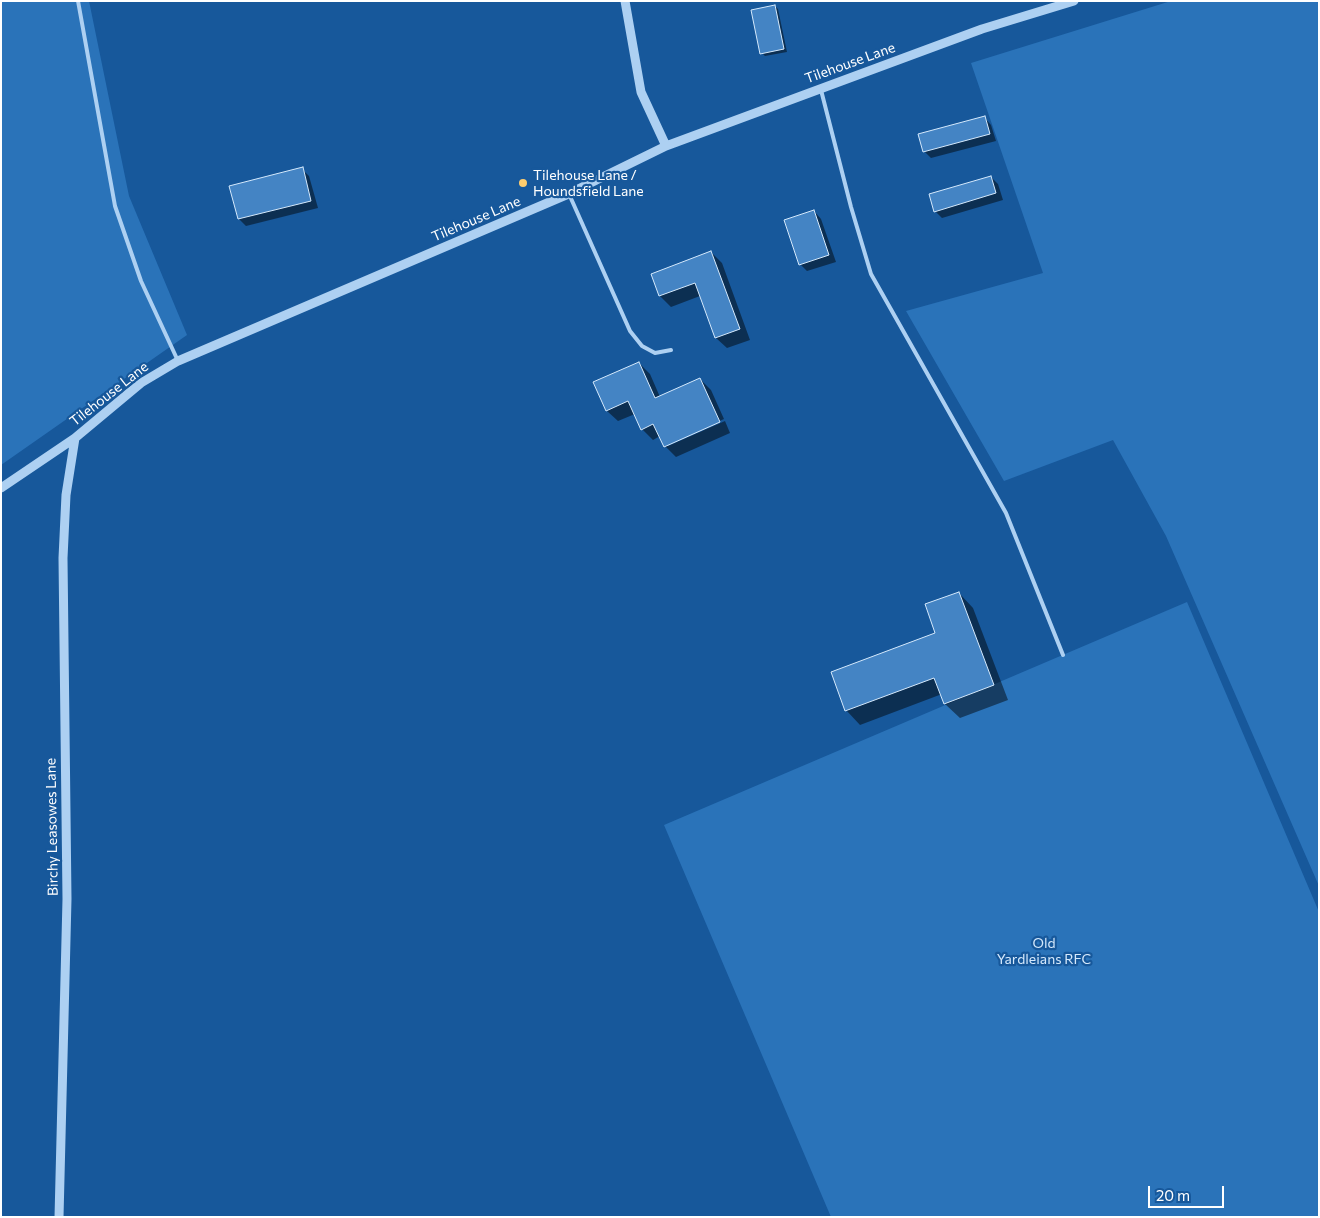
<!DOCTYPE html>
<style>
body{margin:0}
#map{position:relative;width:1320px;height:1218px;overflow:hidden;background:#17589b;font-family:Commissioner,sans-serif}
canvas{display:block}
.frame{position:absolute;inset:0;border:2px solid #fff;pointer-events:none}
.scale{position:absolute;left:1148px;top:1186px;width:76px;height:22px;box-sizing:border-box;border:2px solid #fff;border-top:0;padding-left:6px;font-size:15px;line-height:18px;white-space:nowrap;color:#fff;-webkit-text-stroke:4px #17589b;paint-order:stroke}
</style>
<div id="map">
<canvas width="1320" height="1218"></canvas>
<div class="frame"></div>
<div class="scale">20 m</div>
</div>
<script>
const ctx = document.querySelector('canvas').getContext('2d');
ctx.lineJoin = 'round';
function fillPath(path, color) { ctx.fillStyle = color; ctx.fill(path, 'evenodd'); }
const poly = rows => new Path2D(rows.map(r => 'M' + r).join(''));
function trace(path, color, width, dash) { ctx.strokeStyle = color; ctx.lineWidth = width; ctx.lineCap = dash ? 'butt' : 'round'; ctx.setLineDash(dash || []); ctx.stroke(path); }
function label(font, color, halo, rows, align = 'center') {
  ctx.font = font + ' Commissioner,sans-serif'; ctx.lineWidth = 4.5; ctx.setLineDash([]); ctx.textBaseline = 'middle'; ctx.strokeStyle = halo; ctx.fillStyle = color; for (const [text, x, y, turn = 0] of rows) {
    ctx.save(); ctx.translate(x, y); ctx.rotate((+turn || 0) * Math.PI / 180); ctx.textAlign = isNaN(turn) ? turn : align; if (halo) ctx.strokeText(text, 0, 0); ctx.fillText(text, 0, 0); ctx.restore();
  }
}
fillPath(poly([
 [1,1,89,1,129,196,187,335,1,465],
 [1171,1,1319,1,1319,886,1166,536,1113,440,1004,481,906,311,1043,273,971,63],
 [1187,602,1319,912,1319,1217,831,1217,664,825]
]), '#2a73b9');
fillPath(poly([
 [775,6,778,9,787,52,765,56,762,53],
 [984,117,991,125,996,141,931,158,924,151],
 [302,169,309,176,318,208,246,226,239,219,231,187],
 [991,177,998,184,1003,200,942,218,935,211],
 [814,211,821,219,836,262,807,271,800,264],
 [711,252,722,263,750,340,727,348,716,338,700,296,671,307,660,296,652,274],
 [639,363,650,374,660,397,700,379,711,390,724,419,668,444,668,446,725,421,730,433,676,457,665,446,660,436,653,440,642,429,635,414,618,421,607,411],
 [959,593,973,608,1008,700,960,718,945,704,942,694,860,725,846,710,937,634]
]), '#0007');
const building = poly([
 [775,5,784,49,760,54,751,10,775,5],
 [985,116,990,134,923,152,918,134,985,116],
 [303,167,311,201,238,219,229,186,303,167],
 [991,176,996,193,934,212,929,194,991,176],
 [814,210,829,255,799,265,784,220,814,210],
 [711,251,740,329,715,338,695,283,659,296,651,274,711,251],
 [639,362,655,398,700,378,720,422,664,447,653,424,641,430,628,401,606,411,593,382,639,362],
 [959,592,994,685,944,704,934,678,845,711,831,672,935,633,925,604,959,592]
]);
fillPath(building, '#4484c4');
trace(building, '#d5e9fc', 1);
trace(poly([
 [78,1,115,206,141,281,178,361],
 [821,90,851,207,871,274,1006,513,1063,655],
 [569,194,630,331,642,346,655,353,671,350]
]), '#add0f2', 4);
trace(poly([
 [625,1,641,92,666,146],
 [1,488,75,438,141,383,178,361,566,195,666,146,982,29,1074,1],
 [59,1217,67,899,63,558,66,495,75,438]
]), '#add0f2', 9);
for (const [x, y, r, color] of [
 [523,183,5,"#ffcd6e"]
]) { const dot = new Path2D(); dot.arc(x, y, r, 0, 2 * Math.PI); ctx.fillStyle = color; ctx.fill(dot); trace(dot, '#17589b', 2); }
label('14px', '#fff', '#17589b', [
 ["Tilehouse Lane",850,63,-20],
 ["Tilehouse Lane",476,219,-23],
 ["Tilehouse Lane",109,394,-38],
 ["Birchy Leasowes Lane",52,827,-91]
]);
label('14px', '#fff', '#17589b', [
 ["Tilehouse Lane /",533,175],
 ["Houndsfield Lane",533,191]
], 'left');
label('14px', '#d5e9fc', '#17589b', [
 ["Old",1044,943],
 ["Yardleians RFC",1044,959]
]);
</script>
